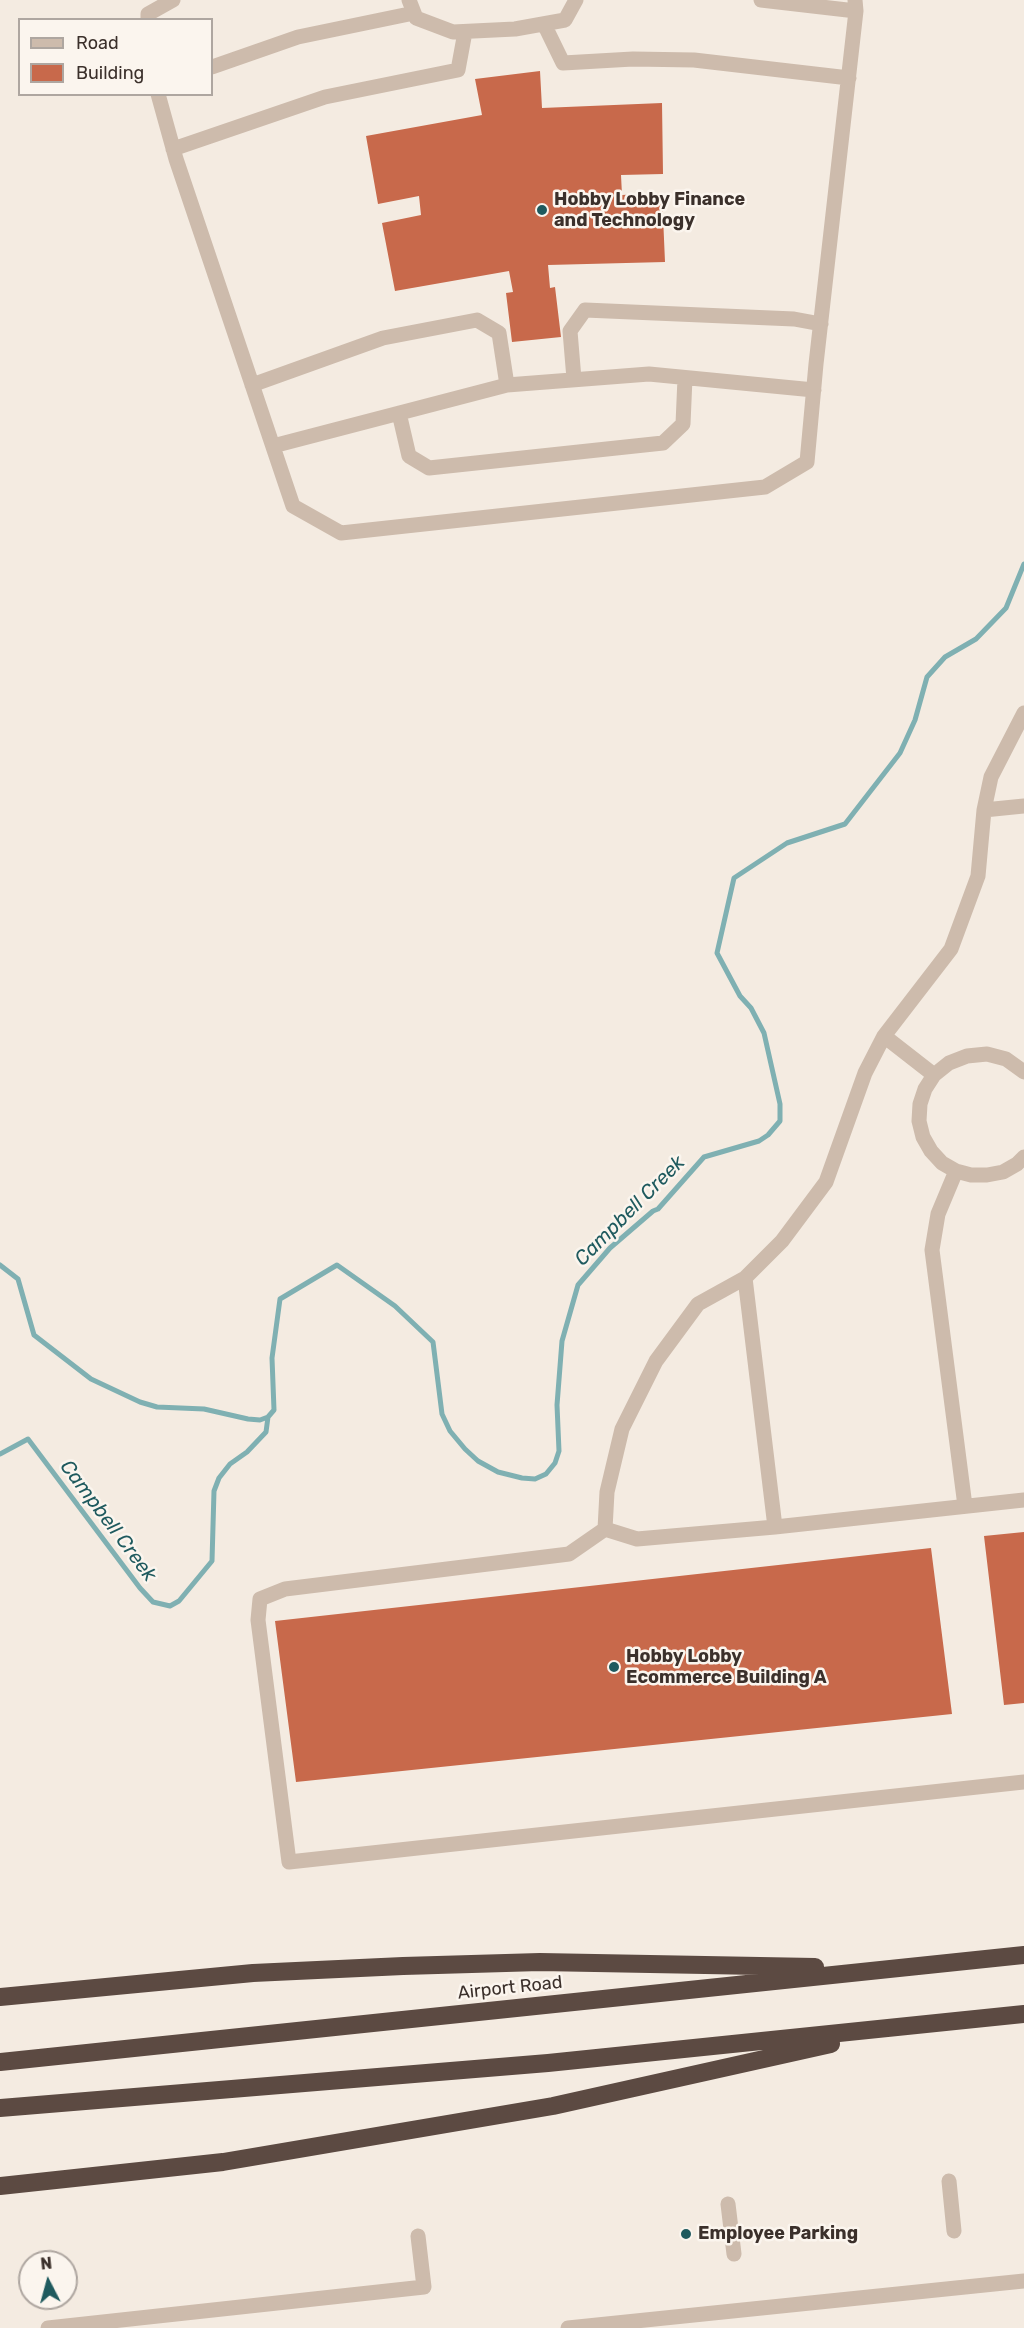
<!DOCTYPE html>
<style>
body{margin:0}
#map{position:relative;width:1024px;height:2328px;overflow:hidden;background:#f4ebe1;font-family:Rubik,sans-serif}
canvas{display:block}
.legend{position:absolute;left:18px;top:18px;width:195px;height:78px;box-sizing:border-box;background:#fbf5ee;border:2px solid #aea6a0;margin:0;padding:8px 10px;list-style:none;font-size:18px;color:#3b302b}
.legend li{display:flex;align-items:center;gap:12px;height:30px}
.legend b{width:30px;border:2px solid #aea6a0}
.north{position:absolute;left:18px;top:2250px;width:60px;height:60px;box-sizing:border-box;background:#fbf5ee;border:2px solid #aea6a0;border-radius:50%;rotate:354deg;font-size:16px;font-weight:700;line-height:24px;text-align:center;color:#3b302b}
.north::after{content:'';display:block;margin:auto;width:21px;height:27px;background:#1f5a5e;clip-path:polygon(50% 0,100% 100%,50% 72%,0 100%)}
</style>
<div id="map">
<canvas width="1024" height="2328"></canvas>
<ul class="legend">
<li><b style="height:8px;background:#cdbbac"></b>Road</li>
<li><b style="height:16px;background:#c8694b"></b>Building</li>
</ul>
<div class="north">N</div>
</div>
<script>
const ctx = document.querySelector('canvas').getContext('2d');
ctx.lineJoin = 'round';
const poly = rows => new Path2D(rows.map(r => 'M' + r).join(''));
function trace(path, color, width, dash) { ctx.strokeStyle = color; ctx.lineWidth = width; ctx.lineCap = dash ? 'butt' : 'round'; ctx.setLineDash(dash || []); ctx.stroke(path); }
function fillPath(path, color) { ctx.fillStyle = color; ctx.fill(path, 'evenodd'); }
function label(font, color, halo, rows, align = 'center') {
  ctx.font = font + ' Rubik,sans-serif'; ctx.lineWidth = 5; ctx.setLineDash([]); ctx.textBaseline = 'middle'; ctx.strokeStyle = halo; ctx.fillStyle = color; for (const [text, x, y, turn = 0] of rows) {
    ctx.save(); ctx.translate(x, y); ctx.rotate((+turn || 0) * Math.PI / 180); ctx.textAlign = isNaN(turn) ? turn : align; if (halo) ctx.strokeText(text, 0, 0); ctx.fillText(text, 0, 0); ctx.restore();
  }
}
trace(poly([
 [0,1265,18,1279,34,1335,91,1379,140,1402,157,1407,204,1409,248,1419,260,1420,268,1417],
 [0,1454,28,1439,140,1588,153,1602,170,1606,179,1601,212,1561,214,1491,219,1478,230,1464,247,1452,266,1432,268,1417,274,1410,272,1358,280,1299,337,1265,395,1306,433,1342,442,1414,450,1431,465,1449,478,1461,498,1472,522,1478,535,1479,546,1474,555,1463,559,1451,557,1405,562,1341,578,1285,610,1248,653,1211,658,1209,704,1157,759,1141,768,1135,780,1121,780,1104,764,1033,751,1008,740,996,717,953,734,878,787,843,845,824,900,753,915,720,927,677,945,657,976,639,1006,608,1024,564]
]), '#7fb0b2', 5);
fillPath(poly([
 [540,71,542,108,662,103,663,174,621,175,622,195,662,193,665,262,548,265,550,288,555,287,561,337,512,342,506,293,513,292,509,271,395,291,382,223,421,215,419,196,378,204,366,136,482,115,475,79],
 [1024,1532,1024,1703,1004,1705,984,1536],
 [931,1548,952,1714,296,1782,275,1621]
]), '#c8694b');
trace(poly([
 [409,0,416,18,453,32,515,29,565,20,576,0],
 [761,0,856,11],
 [148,20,148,14,173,0],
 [544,24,563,63,633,59,694,60,849,78],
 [212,67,298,37,414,13],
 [158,94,176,159,293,506,341,533,765,487,807,462,816,364,856,11,855,0],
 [173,149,325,97,458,70,465,32],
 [574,379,570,331,585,310,794,319,821,324],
 [252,385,383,338,477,320,499,333,507,385,273,446],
 [507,385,649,374,814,390],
 [399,413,409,456,429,468,663,443,683,424,685,378],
 [1024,713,991,777,984,810,978,876,951,949,884,1036,865,1073,826,1182,782,1241,745,1278,698,1304,656,1361,622,1429,607,1492,605,1529,569,1554,285,1589,260,1599,258,1620,289,1862,1024,1782],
 [984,810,1024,806],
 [884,1036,934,1075],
 [1024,1072,1006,1059,987,1054,967,1056,949,1063,934,1075,925,1089,920,1104,919,1121,923,1137,931,1151,942,1163,956,1171,971,1175,987,1175,1003,1172,1017,1164,1024,1157],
 [956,1171,938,1214,932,1250,965,1506],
 [745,1278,775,1527],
 [605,1529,637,1539,775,1527,1024,1500],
 [949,2181,954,2231],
 [728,2204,734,2254],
 [48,2328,424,2287,418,2236],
 [568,2328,1024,2281]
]), '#cdbbac', 15);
trace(poly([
 [0,1997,253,1973,403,1966,540,1962,815,1967],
 [0,2062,1024,1955],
 [0,2108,548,2063,1024,2014],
 [0,2186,223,2162,553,2106,831,2044]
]), '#5c4a42', 18);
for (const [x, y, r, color] of [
 [542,210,6,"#1f5a5e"],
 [614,1667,6,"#1f5a5e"],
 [686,2234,6,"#1f5a5e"]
]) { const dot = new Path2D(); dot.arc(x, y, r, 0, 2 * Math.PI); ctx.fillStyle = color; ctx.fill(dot); trace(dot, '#fbf5ee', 2); }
label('bold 18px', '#3b302b', '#fbf5ee', [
 ["Hobby Lobby Finance",554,200],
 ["and Technology",554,221],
 ["Hobby Lobby",626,1657],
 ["Ecommerce Building A",626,1678],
 ["Employee Parking",698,2234]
], 'left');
label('18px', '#3b302b', '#fbf5ee', [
 ["Airport Road",510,1988,-6]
]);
label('italic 20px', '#1f5a5e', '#fbf5ee', [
 ["Campbell Creek",630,1211,-45],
 ["Campbell Creek",108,1521,53]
]);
</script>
